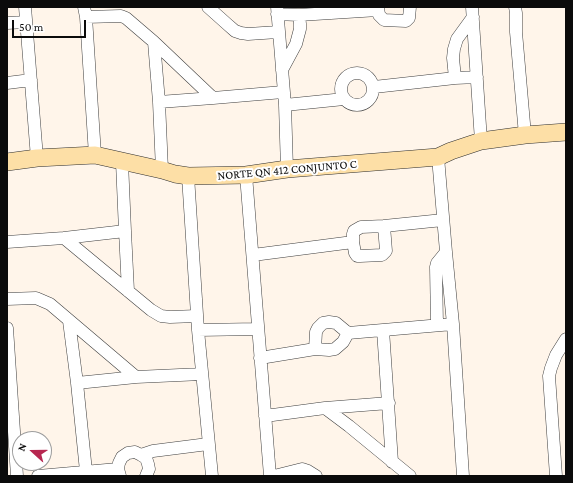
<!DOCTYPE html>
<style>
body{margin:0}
#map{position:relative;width:573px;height:483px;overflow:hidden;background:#fff5ea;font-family:"Crimson Pro",serif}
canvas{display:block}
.frame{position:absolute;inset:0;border:8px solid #0b0b0b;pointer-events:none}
.north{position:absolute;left:12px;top:431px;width:40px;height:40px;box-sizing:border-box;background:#fff;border:1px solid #9d9d9d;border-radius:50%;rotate:291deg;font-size:11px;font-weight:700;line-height:16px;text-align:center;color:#0b0b0b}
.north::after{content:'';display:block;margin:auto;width:14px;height:18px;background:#b72750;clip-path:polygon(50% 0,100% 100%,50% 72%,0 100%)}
.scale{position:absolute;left:12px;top:20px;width:74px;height:18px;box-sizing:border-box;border:2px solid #0b0b0b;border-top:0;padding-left:5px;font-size:12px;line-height:14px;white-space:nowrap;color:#0b0b0b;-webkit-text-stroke:3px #fff;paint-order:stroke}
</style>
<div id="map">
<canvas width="573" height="483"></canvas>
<div class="frame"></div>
<div class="north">N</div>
<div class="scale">50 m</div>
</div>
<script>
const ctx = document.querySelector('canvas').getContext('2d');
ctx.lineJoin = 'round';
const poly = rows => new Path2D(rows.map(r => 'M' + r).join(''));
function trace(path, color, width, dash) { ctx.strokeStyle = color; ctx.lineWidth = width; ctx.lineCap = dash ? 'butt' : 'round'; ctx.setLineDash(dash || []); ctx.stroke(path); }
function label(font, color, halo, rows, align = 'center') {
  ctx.font = font + ' "Crimson Pro",serif'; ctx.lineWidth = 4; ctx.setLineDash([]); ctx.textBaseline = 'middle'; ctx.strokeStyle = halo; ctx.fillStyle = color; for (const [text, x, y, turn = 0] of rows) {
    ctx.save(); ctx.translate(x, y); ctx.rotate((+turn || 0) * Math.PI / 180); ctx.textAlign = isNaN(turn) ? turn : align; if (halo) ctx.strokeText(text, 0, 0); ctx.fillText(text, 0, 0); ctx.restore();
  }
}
const street = poly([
 [25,7,37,158],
 [84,7,86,17,95,155],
 [208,7,227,24,235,31,241,33,248,34,278,32],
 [277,7,285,105,287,169],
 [378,7,379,15,384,20,406,21,409,18,410,7],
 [472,7,481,141],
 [515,7,516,13,516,32,525,135],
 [277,14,299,15,378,10],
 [86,17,121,16,126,18,154,42,213,98,283,92],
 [7,23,26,22],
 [154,42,159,102,162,170],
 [282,70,296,44,300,29,300,24,299,15],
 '341 89a16 16 0 1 1 32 0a16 16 0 1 1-32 0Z',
 [455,78,453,58,454,49,457,39,473,17],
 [7,83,31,80],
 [374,87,455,78,477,77],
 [159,102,213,98],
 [285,105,344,99],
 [438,157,446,252,453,324,463,476],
 [246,175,270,476],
 [188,176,198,330,212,476],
 [384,226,386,251,382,255,360,256,357,256,355,253,353,242,353,234,354,231,361,227,384,226],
 [384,226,443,220],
 [125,231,128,291],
 [64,238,125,231,122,162],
 [7,242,64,238,151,310,161,316,170,317,197,316],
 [253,255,353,242],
 [7,299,36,298,50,304,136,377,202,374],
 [69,321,77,383,86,471],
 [329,322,336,323,348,333,343,342,335,349,329,350,315,349,316,332,318,328,323,323,329,322],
 [437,325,436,267,437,263,446,252],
 [7,328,17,476],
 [198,330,258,329],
 [383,330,392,462],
 [348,333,453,324],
 [260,358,315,349],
 [77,383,136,377],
 [325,408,389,403],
 [265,416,325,408,349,426,410,476],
 [141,455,153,451,208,444],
 [38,476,118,469],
 [120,476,118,469,119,463,122,457,128,453,135,452,141,455,146,458,148,464,149,469,146,476],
 [274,476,302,469,308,471,316,476],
 [556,476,549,376,551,368,556,355,566,339]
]);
const secondary = poly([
 [7,162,37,158,95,155,162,170,175,174,188,176,246,175,287,169,438,157,451,151,481,141,525,135,566,132]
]);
trace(street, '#3e3e3e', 13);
trace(secondary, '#2d2d2d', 18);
trace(street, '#fff', 12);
trace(secondary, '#fddfa6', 17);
label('12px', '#0b0b0b', '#fff', [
 ["NORTE QN 412 CONJUNTO C",287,170,-5]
]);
</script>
